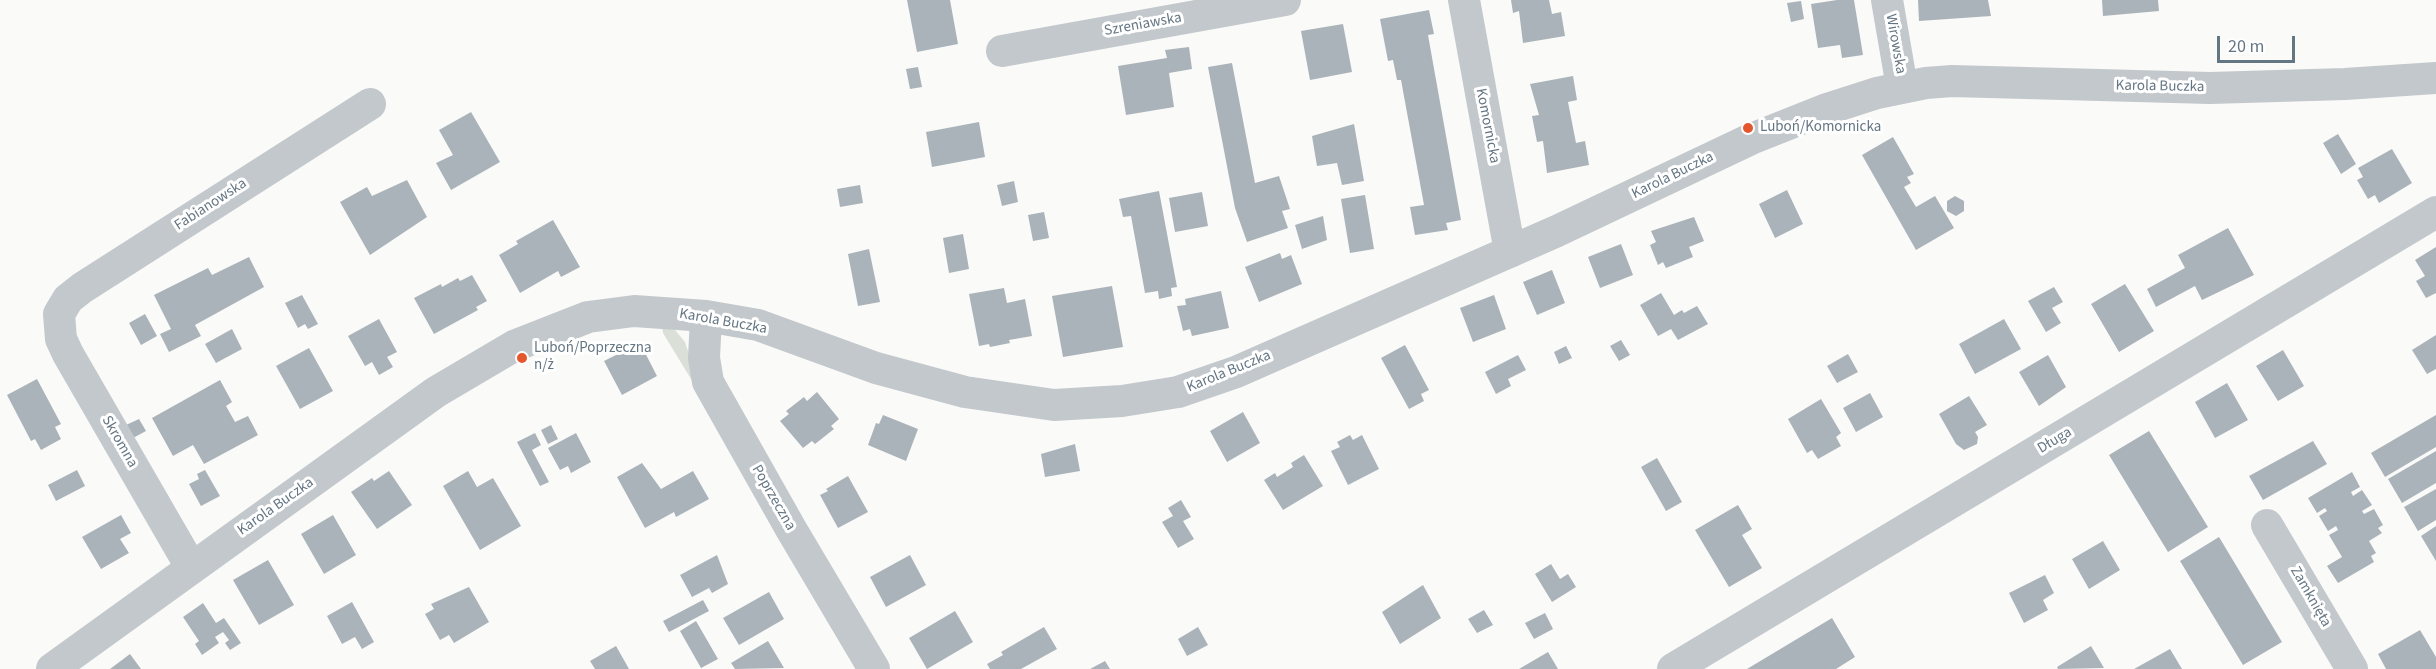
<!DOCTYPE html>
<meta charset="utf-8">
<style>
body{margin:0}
#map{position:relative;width:2436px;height:669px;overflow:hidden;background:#fafaf8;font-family:"Source Sans 3",sans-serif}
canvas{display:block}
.scale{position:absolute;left:2217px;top:36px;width:78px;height:27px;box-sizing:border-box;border:3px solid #657683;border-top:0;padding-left:8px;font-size:18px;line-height:21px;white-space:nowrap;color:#657683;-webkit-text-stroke:4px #fff;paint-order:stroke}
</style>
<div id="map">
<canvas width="2436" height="669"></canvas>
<div class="scale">20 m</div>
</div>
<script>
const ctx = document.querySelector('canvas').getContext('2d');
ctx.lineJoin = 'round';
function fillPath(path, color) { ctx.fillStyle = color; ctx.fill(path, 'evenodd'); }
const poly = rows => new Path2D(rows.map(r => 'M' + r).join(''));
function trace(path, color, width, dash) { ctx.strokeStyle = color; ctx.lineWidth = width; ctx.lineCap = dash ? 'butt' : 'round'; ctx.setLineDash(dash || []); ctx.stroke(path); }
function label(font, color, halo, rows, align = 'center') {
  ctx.font = font + ' "Source Sans 3",sans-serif'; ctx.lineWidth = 6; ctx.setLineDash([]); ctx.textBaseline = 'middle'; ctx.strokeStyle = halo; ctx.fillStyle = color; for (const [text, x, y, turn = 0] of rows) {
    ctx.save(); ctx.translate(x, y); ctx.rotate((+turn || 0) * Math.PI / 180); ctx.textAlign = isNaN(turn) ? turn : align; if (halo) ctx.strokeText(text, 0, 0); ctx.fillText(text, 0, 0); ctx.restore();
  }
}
fillPath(poly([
 [662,327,675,330,685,342,705,402,663,333]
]), '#dadfd7');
fillPath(poly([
 [907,0,950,0,958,44,917,52],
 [1511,0,1549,0,1552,14,1561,12,1565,36,1523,43,1519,11,1513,13],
 [1837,0,1854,0,1863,55,1842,58,1840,45,1818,48,1811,4],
 [1918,0,1988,0,1991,16,1919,21],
 [2102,0,2158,0,2159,11,2103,16],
 [1801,1,1804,19,1791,22,1787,3],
 [1429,10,1434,34,1428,35,1461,220,1446,223,1448,230,1415,235,1410,207,1424,205,1401,80,1397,80,1393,60,1388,61,1380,19],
 [1343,24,1352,72,1310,80,1301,31],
 [1189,47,1192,69,1169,73,1174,107,1126,115,1118,66,1167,58,1165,50],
 [1232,63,1255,183,1279,176,1290,209,1282,211,1288,228,1247,242,1235,208,1208,67],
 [918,67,922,87,910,89,906,69],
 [1573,76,1577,100,1568,102,1576,143,1585,141,1589,165,1547,173,1543,141,1537,142,1532,116,1539,115,1530,84],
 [471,112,500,162,451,190,436,163,453,155,439,130],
 [979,122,985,157,932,167,926,132],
 [1354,124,1364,181,1342,185,1337,163,1317,166,1312,136],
 [2338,134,2356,164,2341,174,2323,143],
 [1893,137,1914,174,1907,177,1911,183,1904,187,1916,207,1935,196,1954,228,1916,250,1862,155],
 [2392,149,2412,183,2379,203,2375,195,2368,199,2357,180,2363,177,2358,168],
 [407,180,427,217,370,255,340,202,367,187,372,196],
 [1014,181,1018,202,1002,206,997,185],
 [860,185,863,203,840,207,837,189],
 [1787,190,1803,224,1775,238,1759,204],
 [1159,191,1177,287,1171,288,1172,296,1159,299,1158,291,1145,293,1131,216,1123,217,1119,199],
 [1202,192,1208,226,1175,232,1169,198],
 [1365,195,1374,249,1350,253,1341,199],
 [1955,196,1964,201,1964,211,1956,216,1947,211,1947,201],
 [1044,212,1049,238,1033,241,1028,215],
 [1323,216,1327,240,1302,249,1295,225],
 [1694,217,1704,241,1689,247,1693,257,1666,268,1663,262,1658,265,1650,245,1656,242,1651,231],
 [553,220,580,267,561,277,558,271,520,293,499,255,518,244,516,241],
 [2228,228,2254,275,2202,300,2195,286,2156,307,2147,289,2185,268,2178,255],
 [963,234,969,269,949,273,943,238],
 [1621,244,1633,275,1600,288,1588,257],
 [2436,247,2436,293,2426,298,2416,281,2425,276,2415,260],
 [869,249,880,302,858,306,848,254],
 [1280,253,1282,259,1291,255,1302,284,1259,302,1245,267],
 [249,257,264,287,195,325,201,336,169,352,160,334,171,329,154,295,208,268,212,275],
 [1552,270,1565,303,1537,315,1523,282],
 [472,275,487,301,476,307,478,310,434,334,414,298,441,284,442,287,458,278,460,281],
 [2125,284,2154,331,2119,352,2091,304],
 [1112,286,1123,347,1063,357,1052,296],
 [2054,287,2063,302,2052,308,2061,323,2046,332,2028,301],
 [1004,288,1007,303,1025,299,1032,336,1009,340,1010,343,990,347,989,344,979,346,969,294],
 [1221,291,1229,328,1192,336,1190,329,1183,331,1177,306,1186,305,1185,299],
 [1661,293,1674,315,1682,310,1684,313,1697,306,1708,324,1678,340,1671,329,1658,336,1640,305],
 [302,295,318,324,308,329,305,324,298,328,285,303],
 [1494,295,1506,329,1473,342,1460,308],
 [145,314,157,336,141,345,129,323],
 [379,319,397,352,387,357,393,367,379,375,372,362,365,366,348,336],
 [2004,319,2021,349,1975,374,1959,344],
 [232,329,242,349,216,363,205,344],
 [2436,335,2436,369,2427,374,2412,350],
 [1621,340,1630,355,1619,361,1610,346],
 [640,343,657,376,622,395,604,361],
 [1405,345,1429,390,1421,394,1424,401,1409,409,1381,358],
 [1566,346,1572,358,1559,364,1554,352],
 [309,348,333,391,300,409,276,366],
 [2283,350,2304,386,2278,401,2256,366],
 [1848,354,1858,372,1837,383,1827,366],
 [1518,355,1526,370,1508,379,1511,386,1496,394,1485,372],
 [2048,355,2066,387,2039,406,2019,372],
 [37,379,61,424,55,427,61,439,41,450,35,439,31,441,7,395],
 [220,380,232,402,226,406,235,422,248,416,258,435,204,464,193,445,173,456,152,418],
 [2227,383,2248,420,2215,438,2195,402],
 [817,392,839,419,831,426,834,429,815,444,812,441,803,448,780,421,789,414,786,411,804,397,807,401],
 [1870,393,1883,417,1856,432,1843,408],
 [1969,396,1987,425,1975,432,1978,437,1977,444,1964,450,1956,444,1939,414],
 [1821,399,1841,433,1836,437,1841,446,1818,459,1812,450,1807,453,1788,419],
 [1243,412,1260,443,1227,462,1210,431],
 [883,415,918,429,906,461,868,445,876,423,879,424],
 [2436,415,2436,447,2385,477,2371,453],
 [139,419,146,431,133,438,126,425],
 [551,425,558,439,548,444,541,430],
 [2149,431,2208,527,2168,552,2109,455],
 [535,433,541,445,532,450,549,482,540,486,517,442],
 [576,433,591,462,571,473,568,466,560,470,548,448],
 [1350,435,1353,440,1362,435,1379,469,1348,485,1331,451,1340,447,1337,442],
 [2313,441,2327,464,2263,500,2249,476],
 [1075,444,1080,471,1045,477,1041,454],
 [2436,451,2436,483,2402,503,2388,479],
 [1304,455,1323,486,1283,510,1264,480,1275,473,1277,477,1293,467,1291,463],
 [1657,458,1682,502,1666,511,1641,467],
 [642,463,661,489,693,471,709,499,676,517,674,512,645,528,617,477],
 [77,470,85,486,56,501,48,485],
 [205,470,220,496,201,506,189,484,199,479,197,474],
 [389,471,412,505,377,529,351,492,372,478,374,481],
 [468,471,477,487,493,478,521,526,480,550,443,486],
 [2352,472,2360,487,2351,492,2353,496,2362,490,2372,505,2362,511,2364,514,2374,509,2383,525,2378,528,2382,533,2369,541,2376,553,2371,556,2374,562,2338,583,2327,566,2342,557,2329,535,2338,530,2336,526,2328,531,2319,516,2327,511,2325,508,2317,513,2308,498],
 [848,476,868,512,838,528,820,495,828,491,826,489],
 [2436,489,2436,520,2418,531,2404,507],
 [1181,500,1191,517,1183,521,1194,539,1178,548,1162,522,1173,516,1168,508],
 [1738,505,1752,529,1742,535,1762,568,1729,587,1695,530],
 [121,515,131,533,120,539,129,553,101,569,82,537],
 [333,515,356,555,324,574,301,534],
 [2436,526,2436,561,2421,536],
 [2219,537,2282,642,2243,665,2180,561],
 [2103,541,2120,570,2089,589,2072,559],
 [717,555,728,584,712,593,709,588,692,597,680,575],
 [910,555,926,585,886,607,870,577],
 [268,560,294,605,259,625,233,580],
 [1551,564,1560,579,1568,574,1576,587,1552,602,1535,574],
 [2045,575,2054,593,2043,600,2048,610,2024,623,2009,593],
 [1423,585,1441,618,1400,644,1382,612],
 [469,587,489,622,454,643,449,635,440,640,425,614,434,609,431,604],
 [769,592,784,619,739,645,723,618],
 [703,600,709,611,669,632,663,621],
 [352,602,374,642,362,649,355,637,342,644,327,616],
 [203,603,216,623,224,618,241,643,230,650,225,643,229,640,223,632,215,637,219,643,202,655,195,644,199,641,183,617],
 [1484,610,1493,625,1477,633,1468,619],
 [955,611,973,642,927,669,909,638],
 [1545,613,1553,629,1534,639,1525,623],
 [1832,618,1855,657,1836,669,1747,669],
 [696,621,718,659,701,668,680,631],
 [1044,627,1057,649,1021,669,990,669,987,664,1003,655,1001,652],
 [1198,627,1208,645,1187,656,1178,639],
 [2420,630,2436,657,2436,669,2386,669,2378,654],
 [768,641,784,668,735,669,731,663],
 [616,646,629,669,595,669,590,661],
 [2091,646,2104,668,2058,669,2057,667],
 [2170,649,2182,669,2134,669],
 [1548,652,1558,669,1519,669],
 [130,654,141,669,110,669],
 [1105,661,1110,669,1090,669]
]), '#aab3b9');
trace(poly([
 [1464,0,1510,252],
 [1887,0,1902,87],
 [1002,51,1285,0],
 [706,316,704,358,708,382,791,529,874,669],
 [2267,525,2352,669],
 [191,567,68,354,61,339,59,314,68,299,82,288,370,104],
 [52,669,436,392,514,346,588,317,634,311,706,316,758,325,876,368,965,392,1054,405,1122,401,1178,392,1236,372,1557,231,1751,139,1824,110,1877,93,1926,83,1952,81,2210,88,2345,84,2436,78],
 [1673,669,2436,212]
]), '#c3c8cc', 32);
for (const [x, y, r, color] of [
 [1748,128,6,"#e4572e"],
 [522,358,6,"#e4572e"]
]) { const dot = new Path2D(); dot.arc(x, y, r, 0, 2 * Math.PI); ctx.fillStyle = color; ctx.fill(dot); trace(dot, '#fff', 2); }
label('15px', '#657683', '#fff', [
 ["Szreniawska",1143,25,-10],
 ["Wirowska",1895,44,80],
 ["Karola Buczka",2160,87,1],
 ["Komornicka",1487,126,79],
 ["Karola Buczka",1673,176,-26],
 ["Fabianowska",211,205,-33],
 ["Karola Buczka",723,322,10],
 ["Karola Buczka",1229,372,-22],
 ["Długa",2055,441,-31],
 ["Skromna",119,442,60],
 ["Poprzeczna",773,498,60],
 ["Karola Buczka",276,507,-35],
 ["Zamknięta",2310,597,60]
]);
label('15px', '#657683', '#fff', [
 ["Luboń/Komornicka",1760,128],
 ["Luboń/Poprzeczna",534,349],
 ["n/ż",534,366]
], 'left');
</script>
